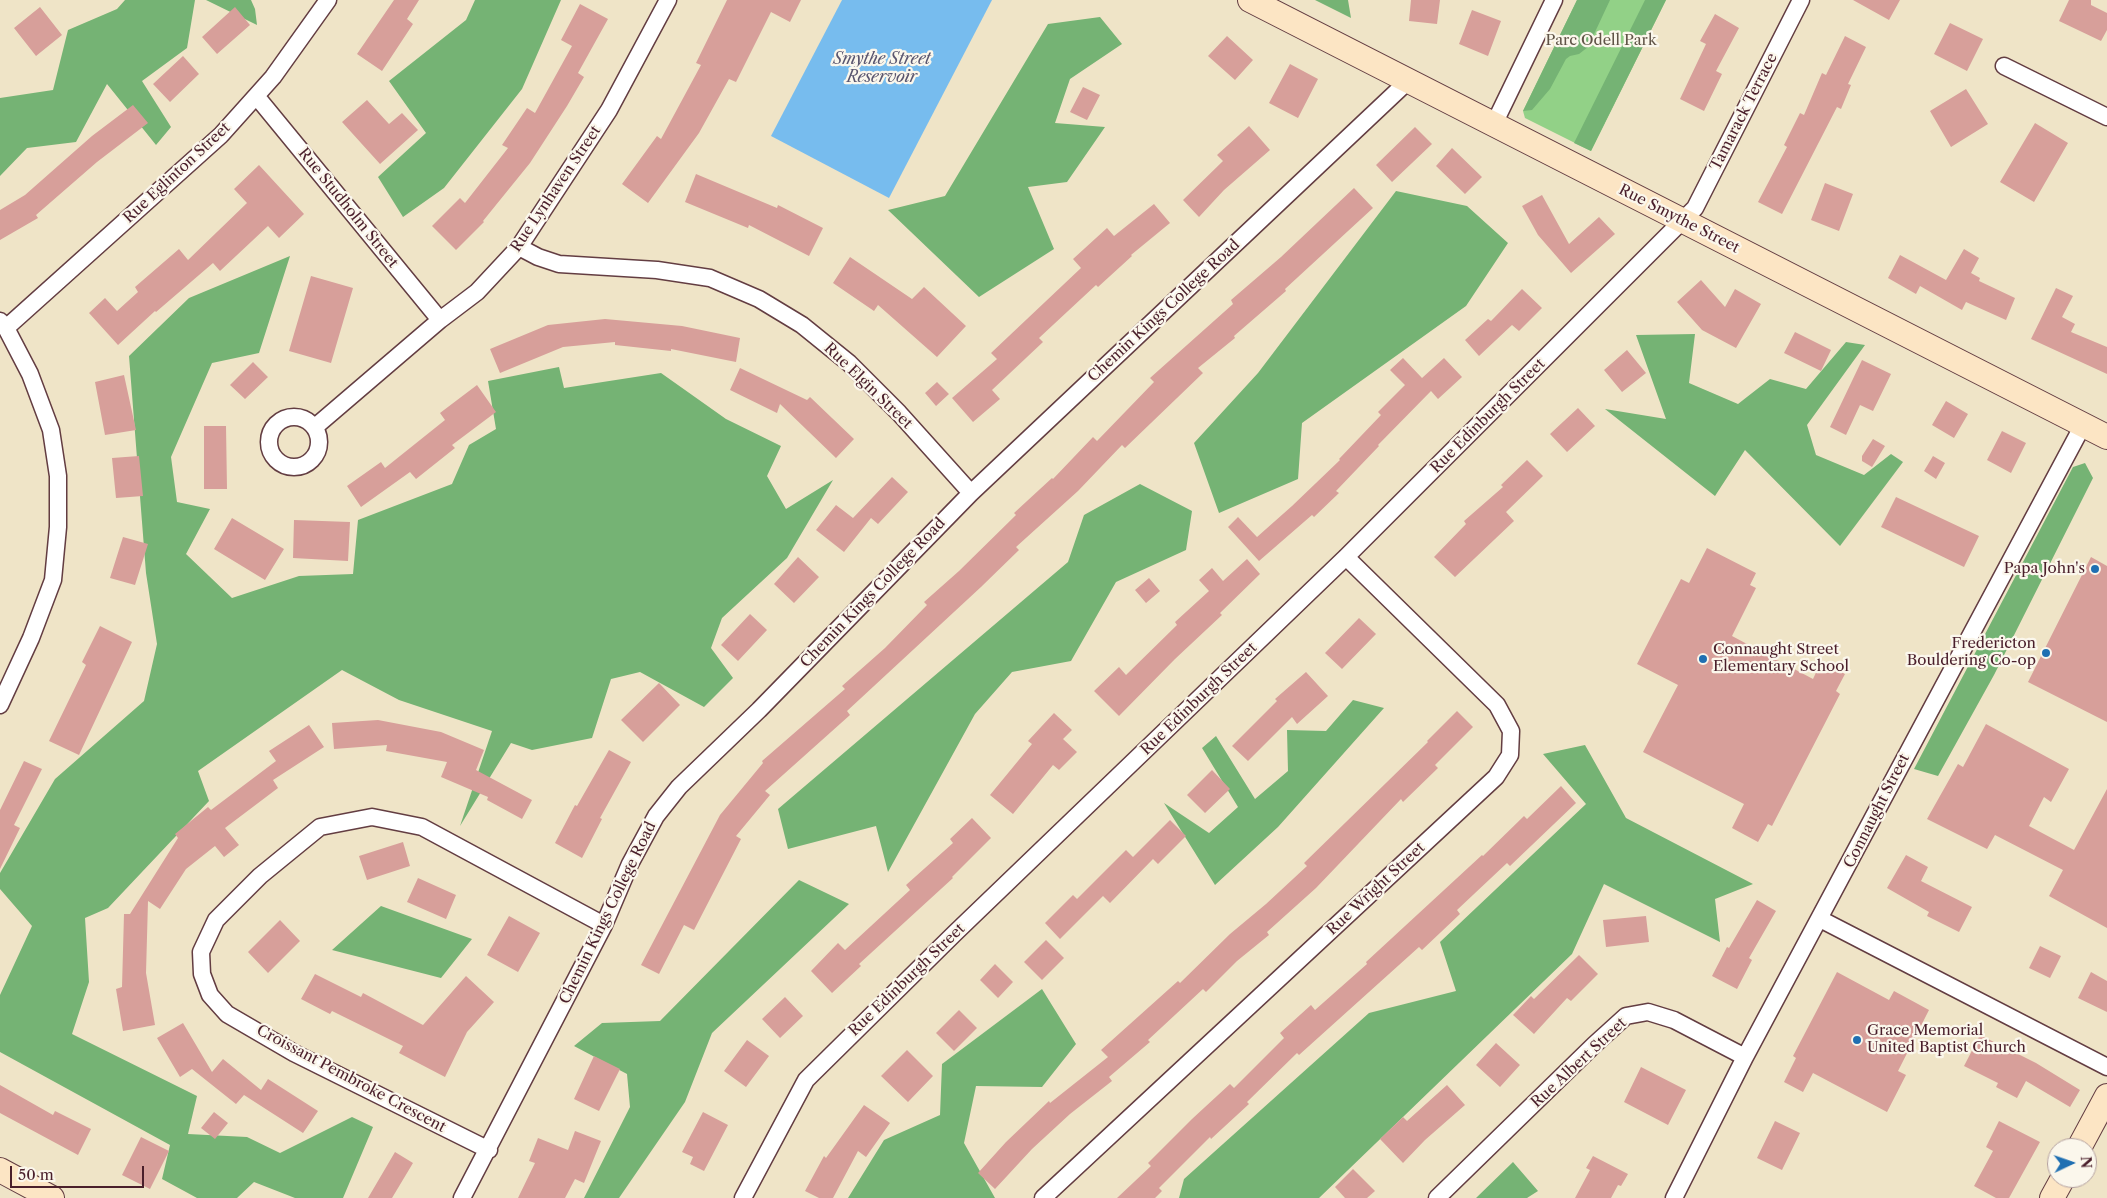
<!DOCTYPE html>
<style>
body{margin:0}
#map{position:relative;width:2107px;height:1198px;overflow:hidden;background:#efe4c7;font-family:"Libre Caslon Text",serif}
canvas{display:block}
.north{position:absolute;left:2047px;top:1138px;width:50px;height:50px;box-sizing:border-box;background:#fbf7ec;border:1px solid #b4a19f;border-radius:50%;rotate:87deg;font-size:14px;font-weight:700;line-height:20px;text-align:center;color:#4a1f2b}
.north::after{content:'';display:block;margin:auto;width:18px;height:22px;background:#1f6fb2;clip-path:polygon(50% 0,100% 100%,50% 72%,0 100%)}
.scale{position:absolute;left:10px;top:1166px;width:134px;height:22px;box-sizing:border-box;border:2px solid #4a1f2b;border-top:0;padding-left:6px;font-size:15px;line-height:18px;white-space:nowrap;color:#4a1f2b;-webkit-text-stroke:4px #fbf7ec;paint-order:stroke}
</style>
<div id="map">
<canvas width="2107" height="1198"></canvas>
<div class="north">N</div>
<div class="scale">50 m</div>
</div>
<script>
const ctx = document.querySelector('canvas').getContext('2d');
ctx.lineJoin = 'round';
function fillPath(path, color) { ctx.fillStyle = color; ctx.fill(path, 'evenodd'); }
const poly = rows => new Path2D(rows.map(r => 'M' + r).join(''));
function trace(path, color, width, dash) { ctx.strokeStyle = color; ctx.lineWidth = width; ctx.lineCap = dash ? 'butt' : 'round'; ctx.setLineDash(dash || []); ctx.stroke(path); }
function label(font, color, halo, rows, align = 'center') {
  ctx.font = font + ' "Libre Caslon Text",serif'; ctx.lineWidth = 4.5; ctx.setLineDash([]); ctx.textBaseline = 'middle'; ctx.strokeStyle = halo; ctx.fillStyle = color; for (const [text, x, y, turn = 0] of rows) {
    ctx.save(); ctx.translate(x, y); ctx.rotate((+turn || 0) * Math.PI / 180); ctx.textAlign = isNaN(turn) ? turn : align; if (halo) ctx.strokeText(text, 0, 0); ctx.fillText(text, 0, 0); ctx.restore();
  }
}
fillPath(poly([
 [1577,0,1666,0,1591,151,1525,118,1523,111]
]), '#92d187');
fillPath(poly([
 [125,0,195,0,187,48,142,81,171,127,156,145,107,84,76,142,27,148,0,176,0,98,53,90,68,30,117,9],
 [206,0,251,0,255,9,257,25],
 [475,0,561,0,522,89,444,188,403,217,378,177,426,133,389,81,466,20],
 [1315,0,1348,0,1351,18],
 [1577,0,1610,0,1588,47,1579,54,1570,56,1566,59,1550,89,1532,110,1523,111],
 [1645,0,1666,0,1591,151,1574,143],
 [1100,17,1122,44,1070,79,1055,123,1105,127,1067,182,1028,187,1054,249,979,297,888,210,945,196,1048,24],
 [1396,191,1467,206,1508,243,1466,306,1302,423,1298,479,1219,513,1194,443,1258,373],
 [290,256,259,353,212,363,171,457,177,502,210,509,186,554,232,598,299,576,353,574,358,520,452,484,469,445,496,429,488,381,559,367,564,388,661,373,726,419,781,446,767,476,786,509,833,480,787,558,722,618,711,648,733,678,704,707,640,672,611,679,592,738,532,750,511,743,460,826,492,731,399,700,342,670,198,771,209,801,108,908,85,918,89,982,72,1034,197,1096,188,1134,247,1137,280,1153,352,1117,373,1127,343,1198,295,1198,254,1182,237,1198,197,1198,162,1179,170,1145,0,1052,0,995,32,926,0,889,0,873,55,779,144,701,157,644,146,573,129,356,189,298],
 [1695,334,1689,383,1738,404,1770,379,1806,389,1846,342,1865,345,1807,425,1816,455,1864,475,1891,454,1903,462,1840,546,1745,450,1715,496,1605,409,1666,419,1636,335],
 [2085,463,2093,478,1994,675,1938,776,1914,769,2073,467],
 [1140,484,1192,511,1186,550,1116,582,1071,661,1012,672,975,714,888,872,876,826,788,849,778,809,1068,562,1084,515],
 [1353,700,1384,708,1278,827,1215,885,1164,803,1209,833,1238,807,1202,748,1216,736,1255,799,1288,771,1287,730,1326,731],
 [1585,745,1626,818,1753,884,1715,899,1720,942,1604,884,1572,954,1319,1198,1179,1198,1184,1179,1369,1013,1456,991,1440,942,1586,804,1543,754],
 [799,880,849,904,712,1033,685,1102,619,1198,584,1198,630,1107,627,1074,574,1046,602,1023,660,1021],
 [381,906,472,939,441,978,332,950],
 [1042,989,1076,1044,1042,1087,976,1086,964,1143,995,1198,848,1198,884,1140,940,1115,942,1064],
 [1513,1162,1538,1191,1527,1198,1476,1198]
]), '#75b374');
fillPath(poly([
 [842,0,992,0,889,198,771,136]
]), '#77bcee');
fillPath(poly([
 [394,0,419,0,407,19,413,24,382,71,357,54],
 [727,0,801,0,790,22,771,12,736,82,729,79,699,133,648,203,622,184,657,136,661,139,701,65,696,63],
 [1411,0,1440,0,1437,24,1409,21],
 [1853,0,1900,0,1889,20],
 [2069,0,2091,0,2091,5,2107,13,2107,30,2101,41,2059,21],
 [580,4,608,19,578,73,584,77,567,106,530,163,483,221,484,222,456,250,432,226,460,198,465,203,508,148,502,145,527,108,535,113,572,46,561,40],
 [40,7,62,35,36,56,14,28],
 [235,7,250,25,217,54,202,37],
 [1472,10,1501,21,1488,56,1459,44],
 [1715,14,1739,28,1716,71,1722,74,1704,111,1680,99,1706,44,1700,41],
 [1950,23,1983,39,1967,71,1934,54],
 [1227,36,1253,60,1235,80,1208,56],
 [1845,36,1866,47,1848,84,1851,85,1841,109,1837,107,1782,214,1758,202,1787,147,1784,145,1800,113,1804,115,1822,73,1826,75],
 [183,56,199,74,170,102,153,84],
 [1290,64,1318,79,1298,118,1269,103],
 [1083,87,1100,95,1087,120,1070,112],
 [1966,89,1988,124,1951,147,1930,111],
 [367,100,389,124,402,113,418,130,380,164,342,122],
 [133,105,148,123,97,162,36,215,38,218,0,240,0,210,25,195,92,136],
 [2035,123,2068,143,2034,202,2000,182],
 [1249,126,1270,150,1224,190,1199,217,1183,200,1223,161,1217,155],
 [1415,127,1432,144,1392,182,1376,165],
 [1452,148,1482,177,1465,194,1436,166],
 [259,165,304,214,279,238,268,226,220,271,213,263,156,312,155,311,118,345,89,313,105,298,117,311,138,292,135,287,179,249,188,260,247,203,234,189],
 [696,174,777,208,778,205,823,228,809,256,749,225,748,228,685,202],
 [1825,183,1853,194,1839,231,1811,220],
 [1354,188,1373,208,1285,289,1286,291,1234,336,1235,338,1198,368,1203,373,1125,448,1122,445,1078,491,1016,547,1019,550,981,587,847,711,850,715,765,791,770,795,736,836,741,839,694,930,684,925,659,974,641,965,720,815,763,763,762,761,845,689,842,686,885,648,927,605,924,602,959,571,1016,515,1014,513,1052,478,1053,479,1093,437,1097,441,1154,382,1150,378,1233,304,1231,300,1281,257],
 [1542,195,1569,244,1599,217,1615,234,1571,273,1538,235,1522,206],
 [1154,204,1170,223,1131,255,1132,256,1098,287,1096,285,1039,338,1043,342,992,390,1000,399,973,422,952,398,997,359,991,353,1081,268,1073,259,1107,228,1114,236],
 [1964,249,1979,258,1971,273,1980,278,1979,281,2015,298,2006,320,1966,302,1962,310,1920,286,1916,294,1888,278,1900,255,1946,280],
 [850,257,912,299,924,287,966,326,937,357,878,305,874,311,833,283],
 [311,276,353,288,331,363,289,351],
 [1701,280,1725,307,1735,289,1761,304,1736,348,1702,330,1677,302],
 [2056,288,2073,296,2062,317,2075,324,2071,332,2107,347,2107,374,2031,339],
 [1522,289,1542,308,1519,331,1512,325,1479,356,1465,340,1488,319,1491,321],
 [605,319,682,326,740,338,736,362,671,349,671,351,615,345,615,342,563,347,500,373,490,349,548,325],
 [1795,332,1831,350,1821,371,1784,353],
 [1627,350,1646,373,1622,392,1604,370],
 [1403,358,1422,378,1444,358,1462,377,1438,399,1431,391,1378,445,1379,446,1336,491,1339,493,1314,517,1312,515,1259,561,1228,527,1238,517,1257,537,1292,506,1340,460,1339,459,1381,415,1378,412,1405,385,1390,370],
 [1862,360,1891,374,1873,411,1860,405,1846,435,1830,427],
 [253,362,268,377,245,399,230,385],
 [740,368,807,400,810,397,854,439,836,458,780,404,777,413,730,390],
 [124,375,136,430,105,435,95,382],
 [937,382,949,394,936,406,925,393],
 [477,385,496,412,452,445,455,448,416,479,410,472,361,507,347,486,381,462,385,468,445,420,440,413],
 [1946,401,1968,414,1954,438,1932,425],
 [1578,408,1595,426,1567,452,1550,434],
 [204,426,226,426,227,489,204,489],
 [2002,431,2026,443,2011,473,1987,460],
 [1873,439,1885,446,1872,467,1862,461,1862,456],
 [139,456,143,496,116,498,112,458],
 [1933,456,1945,463,1936,479,1924,471],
 [1527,460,1543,476,1506,512,1514,521,1455,577,1434,557,1466,524,1464,521,1503,487,1501,485],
 [892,477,908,492,878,524,871,518,844,552,816,530,836,505,853,518],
 [1896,497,1979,536,1964,567,1881,527],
 [232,518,284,549,265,580,214,549],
 [294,520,350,522,348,561,293,558],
 [123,537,148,544,135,585,110,578],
 [1707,548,1756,573,1750,585,1756,588,1732,636,1813,679,1821,662,1845,674,1836,691,1840,694,1772,826,1768,824,1758,842,1732,828,1744,804,1643,752,1678,685,1637,664,1681,579,1689,583],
 [798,557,819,577,794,603,774,584],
 [2091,557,2107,566,2107,722,2028,682],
 [1247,559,1260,574,1220,613,1222,615,1175,659,1119,716,1094,691,1119,667,1126,675,1177,625,1175,622,1209,591,1199,580,1212,568,1223,581],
 [1149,578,1160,591,1146,603,1135,590],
 [750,614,767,630,738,661,721,645],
 [1359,618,1376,634,1342,669,1325,653],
 [100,626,132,642,79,755,49,741,86,665,82,662],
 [1306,672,1328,696,1297,724,1292,717,1248,761,1232,746,1277,701,1275,699],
 [659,683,680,705,643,742,621,720],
 [1457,711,1473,727,1435,765,1438,768,1403,802,1401,799,1316,888,1267,932,1269,935,1237,961,1206,992,1203,989,1148,1040,1150,1042,1109,1077,1112,1081,1070,1114,1032,1149,995,1189,978,1173,1006,1142,1049,1101,1050,1103,1108,1057,1101,1050,1178,981,1180,983,1230,934,1266,904,1307,866,1304,863,1428,742,1427,741],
 [1054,713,1072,730,1063,739,1077,752,1059,770,1053,765,1013,814,990,795,1032,744,1028,741],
 [378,720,441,732,484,750,476,770,532,800,522,819,487,800,488,797,441,777,447,762,386,751,387,745,334,749,332,723],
 [1986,724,2069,769,2051,802,2044,797,2029,826,2074,850,2107,789,2107,928,2049,896,2063,870,1995,835,1987,849,1927,819,1958,764,1963,767],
 [309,725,324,747,273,780,278,788,225,828,239,845,224,857,215,846,186,869,160,909,148,901,146,973,155,1025,123,1031,116,989,122,987,124,914,130,914,178,838,175,834,208,807,211,810,276,761,269,751],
 [609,750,631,762,600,818,602,819,582,858,555,843,575,805,577,806],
 [24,761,42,769,14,825,20,828,0,869,0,810],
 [1212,770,1230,789,1205,813,1187,795],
 [1561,786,1576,803,1510,866,1507,863,1457,910,1460,914,1422,950,1419,947,1299,1055,1297,1053,1247,1102,1249,1104,1211,1139,1210,1137,1159,1188,1162,1191,1155,1198,1117,1198,1151,1166,1148,1163,1192,1119,1230,1084,1234,1088,1284,1038,1280,1033,1311,1005,1315,1010,1367,964,1366,962,1482,855,1483,856,1524,816,1527,819],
 [972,818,991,838,952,877,953,878,859,964,861,966,832,993,811,971,838,943,845,950,910,890,906,885,953,843,950,839],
 [1170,820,1186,836,1158,864,1153,859,1110,903,1103,896,1060,939,1045,923,1073,895,1077,899,1126,850,1133,857],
 [403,842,410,866,367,880,359,856],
 [1906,855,1928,867,1921,881,1972,907,1959,932,1927,916,1929,912,1887,888],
 [418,878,456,895,446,919,407,902],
 [1757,900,1776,911,1749,958,1752,960,1737,989,1712,976,1727,947,1729,948],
 [509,916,540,933,518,972,487,955],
 [1646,916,1649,942,1606,947,1603,920],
 [280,920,300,941,268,973,248,952],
 [1046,940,1064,958,1042,980,1024,962],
 [2040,946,2061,956,2050,978,2029,968],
 [1579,955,1598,974,1571,1001,1567,998,1534,1034,1513,1015,1531,996,1534,999],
 [995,964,1013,982,998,998,980,980],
 [1837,972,1889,1000,1894,991,1929,1010,1898,1071,1906,1075,1887,1112,1813,1073,1803,1092,1784,1082,1796,1058,1793,1056],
 [2091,972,2107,981,2107,1012,2078,998],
 [315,974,361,997,363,993,423,1025,466,976,494,1002,467,1032,445,1077,399,1053,403,1046,332,1011,330,1014,301,999],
 [785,997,803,1016,780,1038,762,1019],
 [959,1010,977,1028,954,1051,936,1033],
 [183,1023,212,1072,223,1059,261,1090,268,1079,318,1111,303,1133,244,1095,236,1104,192,1069,180,1077,157,1038],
 [1980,1035,2036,1063,2080,1090,2070,1107,2026,1081,2017,1098,1996,1087,1998,1083,1964,1066],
 [747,1040,769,1056,746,1087,724,1071],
 [1496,1043,1520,1065,1500,1087,1476,1065],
 [907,1050,933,1076,908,1102,881,1076],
 [594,1056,620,1069,599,1111,574,1099],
 [1641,1067,1686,1090,1668,1125,1624,1102],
 [0,1085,53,1115,55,1111,91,1129,78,1155,0,1113],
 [1447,1085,1465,1105,1425,1140,1403,1163,1380,1139,1403,1117,1407,1121],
 [864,1105,890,1123,866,1157,858,1151,833,1198,819,1198,805,1191,824,1156,826,1158],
 [214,1112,228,1123,215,1139,201,1128],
 [703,1112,728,1125,704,1171,690,1164,693,1157,682,1152],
 [1775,1121,1800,1133,1782,1170,1757,1158],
 [1999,1121,2040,1142,2009,1198,1996,1198,1974,1186,1993,1151,1986,1147],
 [575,1131,601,1141,584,1183,575,1179,565,1198,518,1198,535,1163,529,1161,538,1138,568,1150],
 [141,1137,169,1151,150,1189,122,1175],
 [395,1152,413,1163,392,1198,368,1198],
 [1593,1156,1628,1174,1621,1186,1618,1185,1611,1198,1575,1198,1590,1170,1586,1168],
 [1353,1169,1375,1191,1367,1198,1345,1198,1335,1187]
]), '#d79f9a');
const street = poly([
 [2004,66,2107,117],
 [257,97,440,320],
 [1494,124,1554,0],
 [519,247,538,257,559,264,657,270,710,278,759,299,802,325,849,363,899,413,971,493],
 [0,321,6,328,30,374,51,430,58,476,58,527,53,580,31,638,0,705],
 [6,328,221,135,273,77,328,0],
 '269 442a25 25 0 1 1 50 0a25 25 0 1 1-50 0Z',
 [315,427,440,320,477,292,519,247,609,110,668,0],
 [1820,919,2107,1067],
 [489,1150,294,1053,227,1014,210,995,202,974,201,952,216,920,260,876,320,827,372,817,422,827,604,925],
 [462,1198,604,925,630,864,656,816,679,787,759,710,971,493,1408,81],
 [743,1198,806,1080,955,933,1346,557,1695,208,1801,0],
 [1043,1198,1496,777,1510,755,1511,731,1497,705,1346,557],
 [1437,1198,1594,1045,1626,1016,1648,1012,1674,1020,1745,1057],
 [1674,1198,1745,1057,2083,425]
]);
const secondary = poly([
 [1250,0,2107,437],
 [2079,1148,2107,1096],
 [0,1170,52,1198],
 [2052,1198,2063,1178]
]);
trace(street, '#633d42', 19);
trace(secondary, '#633d42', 26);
trace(street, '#fff', 16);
trace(secondary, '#fce5c4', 24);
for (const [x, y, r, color] of [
 [2095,569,5,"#1f6fb2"],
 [2046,653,5,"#1f6fb2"],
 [1703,659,5,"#1f6fb2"],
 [1857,1040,5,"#1f6fb2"]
]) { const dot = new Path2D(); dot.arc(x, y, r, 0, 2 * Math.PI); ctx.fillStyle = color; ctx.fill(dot); trace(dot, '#fbf7ec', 2); }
label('15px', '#605447', '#fbf7ec', [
 ["Parc Odell Park",1601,41]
]);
label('15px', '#4a1f2b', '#fbf7ec', [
 ["Tamarack Terrace",1744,112,-63],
 ["Rue Eglinton Street",177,173,-43],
 ["Rue Lynhaven Street",556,189,-56],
 ["Rue Studholm Street",348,208,51],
 ["Rue Smythe Street",1679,219,27],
 ["Chemin Kings College Road",1164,311,-43],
 ["Rue Elgin Street",868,386,44],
 ["Rue Edinburgh Street",1488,416,-45],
 ["Chemin Kings College Road",873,593,-46],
 ["Rue Edinburgh Street",1199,699,-44],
 ["Connaught Street",1877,811,-63],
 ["Rue Wright Street",1376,889,-43],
 ["Chemin Kings College Road",608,913,-64],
 ["Rue Edinburgh Street",907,980,-44],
 ["Rue Albert Street",1579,1063,-43],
 ["Croissant Pembroke Crescent",351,1079,28]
]);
label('15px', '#4a1f2b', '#fbf7ec', [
 ["Papa John's",2085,569],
 ["Fredericton",2036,644],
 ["Bouldering Co-op",2036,661],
 ["Connaught Street",1713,650,"left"],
 ["Elementary School",1713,667,"left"],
 ["Grace Memorial",1867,1031,"left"],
 ["United Baptist Church",1867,1048,"left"]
], 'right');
label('italic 16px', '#5a566f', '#fbf7ec', [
 ["Smythe Street",882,59],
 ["Reservoir",882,77]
]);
</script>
